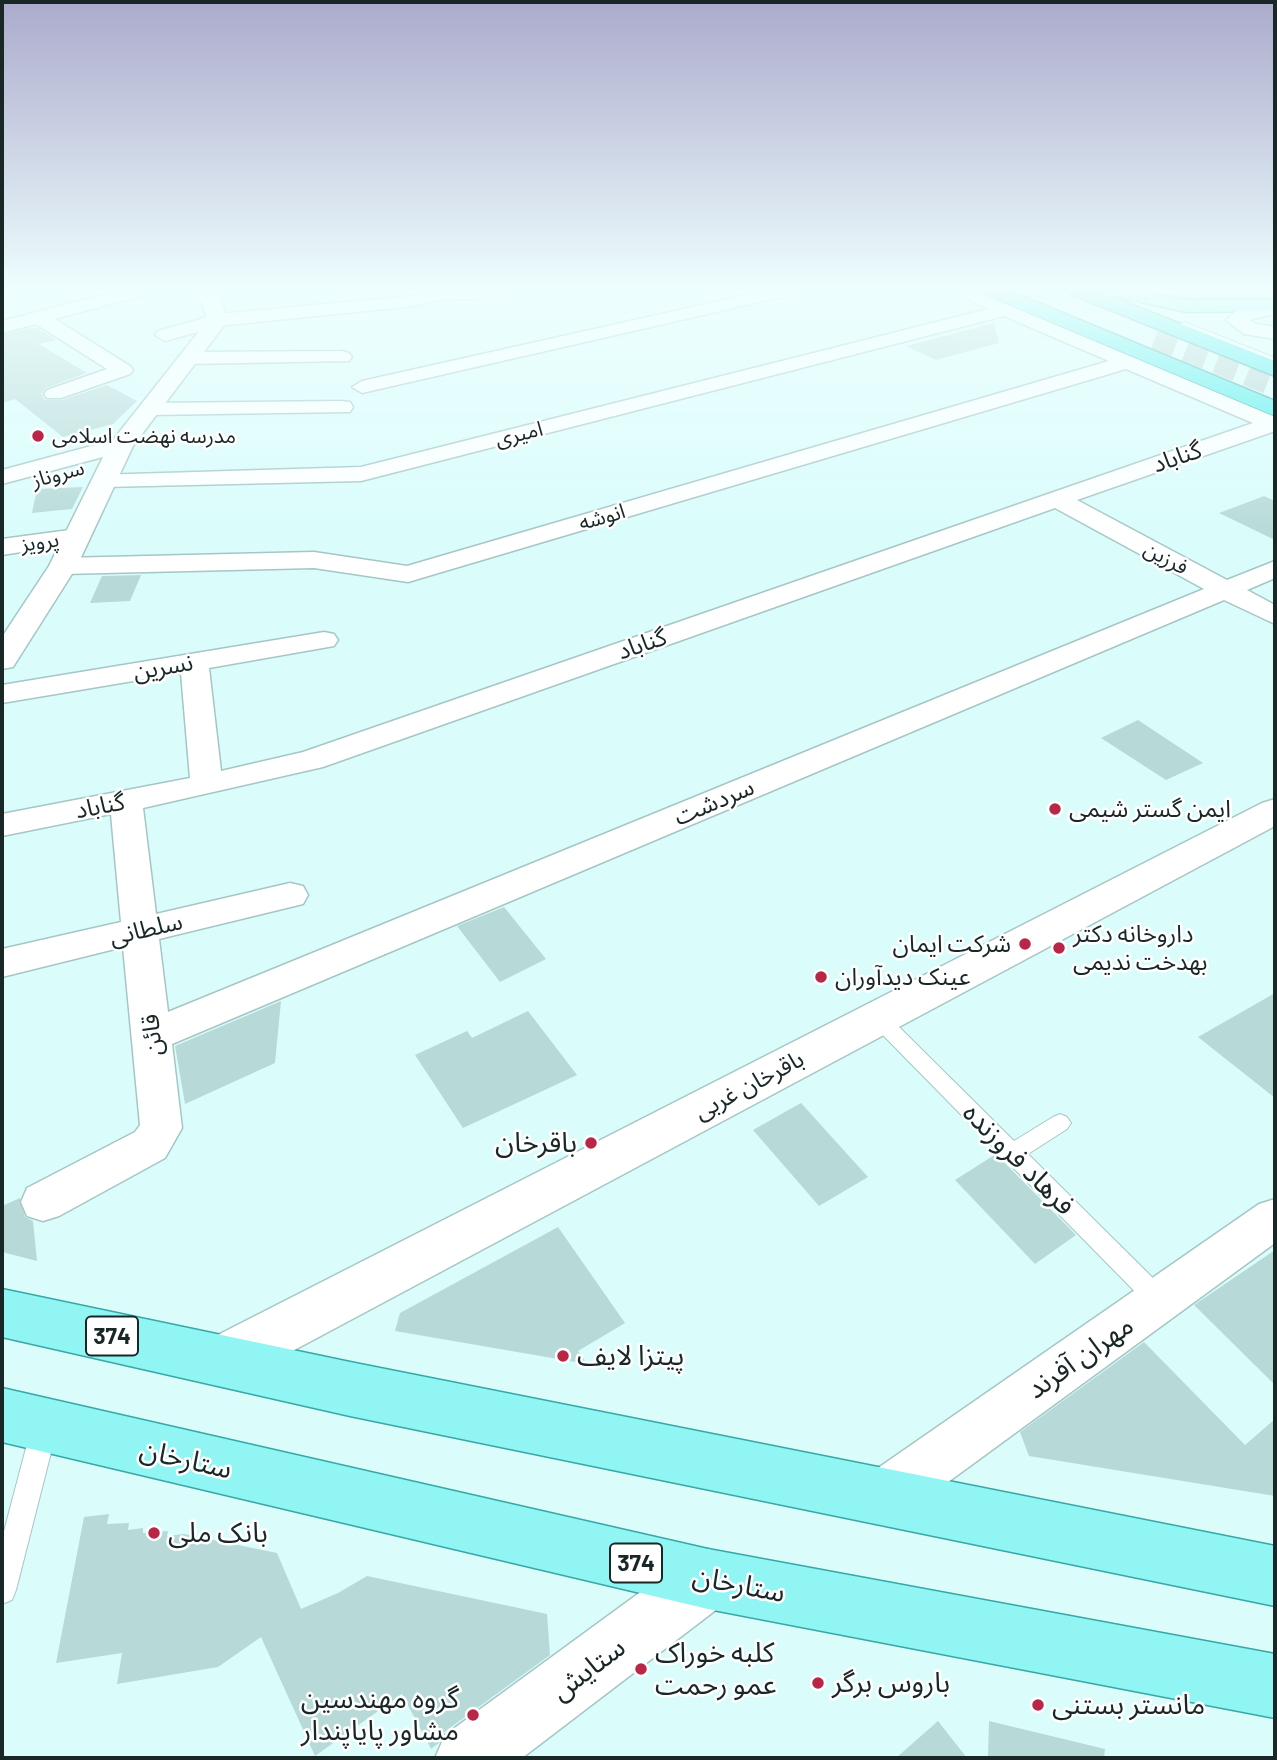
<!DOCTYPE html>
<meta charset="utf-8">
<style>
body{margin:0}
#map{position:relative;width:1277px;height:1760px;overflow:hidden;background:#dafdfc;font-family:Barlow,sans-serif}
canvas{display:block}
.frame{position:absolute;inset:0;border:4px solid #1a2727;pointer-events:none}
</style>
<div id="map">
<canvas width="1277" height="1760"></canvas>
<div class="frame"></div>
</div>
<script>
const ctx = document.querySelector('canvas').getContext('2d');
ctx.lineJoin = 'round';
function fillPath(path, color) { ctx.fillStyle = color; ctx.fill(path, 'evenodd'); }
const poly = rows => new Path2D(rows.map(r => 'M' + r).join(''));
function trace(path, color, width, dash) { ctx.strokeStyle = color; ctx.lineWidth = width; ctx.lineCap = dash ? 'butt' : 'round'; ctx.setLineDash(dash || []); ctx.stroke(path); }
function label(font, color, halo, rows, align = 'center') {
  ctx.font = font + ' Barlow,"Noto Sans Arabic",sans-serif'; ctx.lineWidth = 5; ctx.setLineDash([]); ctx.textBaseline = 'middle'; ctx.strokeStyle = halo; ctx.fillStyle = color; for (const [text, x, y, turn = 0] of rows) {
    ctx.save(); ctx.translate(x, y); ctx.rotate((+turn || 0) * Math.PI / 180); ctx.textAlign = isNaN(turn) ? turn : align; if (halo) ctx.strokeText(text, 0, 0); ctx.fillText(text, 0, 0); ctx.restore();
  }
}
fillPath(poly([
 [994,323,999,343,936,360,906,346],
 [36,327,56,340,39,344,87,373,46,388,41,394,45,400,62,400,107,385,137,401,113,424,63,437,15,399,2,403,2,335],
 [83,487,72,509,32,513,37,489],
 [1264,496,1275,501,1275,540,1219,513],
 [141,575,130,601,90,603,102,576],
 [1138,720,1203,763,1166,780,1101,738],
 [504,907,546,959,500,982,457,926],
 [1275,993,1275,1098,1198,1037],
 [281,1001,275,1063,185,1104,175,1046],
 [528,1011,577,1075,463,1128,415,1055,467,1031,472,1038],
 [801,1103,868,1177,819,1206,753,1130],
 [996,1154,1076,1235,1035,1264,955,1180],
 [20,1198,25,1217,33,1221,37,1261,2,1252,2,1206],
 [558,1227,625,1323,578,1351,587,1364,395,1331,400,1313],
 [1275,1250,1275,1385,1194,1305],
 [1144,1342,1245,1445,1275,1419,1275,1496,1029,1456,1020,1432],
 [109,1514,107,1524,129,1523,128,1530,143,1528,143,1533,168,1531,167,1536,184,1534,277,1553,301,1609,338,1593,367,1576,547,1614,550,1655,443,1733,439,1743,431,1749,402,1694,315,1756,261,1637,218,1667,117,1684,122,1653,56,1663,84,1517],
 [938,1721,967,1758,896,1758],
 [989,1721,1105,1749,1104,1758,988,1758]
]), '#b7dad8');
trace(poly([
 [1155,338,1275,386]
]), '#b4d2d1', 22, [22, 11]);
const lane = poly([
 [1181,323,1187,323,1275,358,1275,364,1181,327,1181,323],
 [878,1011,885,1013,1014,1141,1053,1117,1060,1114,1067,1117,1071,1123,1067,1129,1028,1154,1167,1292,1171,1300,1167,1308,1159,1311,1151,1308,871,1023,868,1018,871,1013,878,1011],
 [44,1416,53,1420,57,1429,16,1590,12,1600,2,1604,2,1539,31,1429,35,1420,44,1416]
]);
const street = poly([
 [126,289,154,289,151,293,55,319,130,366,133,370,130,374,61,398,47,398,44,394,47,390,107,369,36,324,2,333,2,321,126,289],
 [436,289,513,289,510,293,472,299,436,300,414,306,219,326,165,341,155,335,158,331,218,314,412,296,436,289],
 [773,289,804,289,795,294,362,393,352,387,362,381,773,289],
 [947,289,970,289,1275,417,1275,431,1077,500,1227,580,1275,561,1275,578,1247,590,1275,605,1275,624,1224,600,172,1044,182,1128,165,1158,59,1216,43,1221,27,1216,21,1202,27,1188,135,1132,140,1125,123,947,2,977,2,949,121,922,111,814,2,836,2,814,190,778,181,673,2,703,2,685,324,632,334,634,338,640,334,646,209,668,221,771,303,752,1253,423,1126,369,408,582,314,568,63,574,54,571,50,566,54,561,63,558,314,552,407,566,1109,361,1004,316,361,481,105,487,97,485,93,480,97,475,361,467,988,309,947,289],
 [1055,508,1204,589,168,1012,159,939,303,904,308,895,303,886,290,883,156,914,143,808,323,767,1055,508],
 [342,351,349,353,352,357,349,361,190,364,180,358,190,352,342,351],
 [342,401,350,402,353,407,350,412,150,415,139,409,150,403,342,401],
 [121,438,132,445,129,450,2,484,2,470,121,438],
 [77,529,86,532,90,537,86,542,2,555,2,539,77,529],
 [1275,1199,1275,1243,903,1515,884,1522,865,1515,858,1496,865,1477,1259,1204,1275,1199]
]);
const secondary = poly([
 [196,289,216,289,228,320,133,446,77,566,13,667,2,669,2,637,49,566,109,445,208,320,196,289],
 [1275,302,1275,314,1249,320,1257,324,1275,327,1275,339,1244,334,1226,320,1237,310,1275,302],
 [1275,799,1275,826,242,1378,223,1386,204,1378,196,1360,204,1342,1262,803,1275,799],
 [708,1549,729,1558,738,1579,729,1600,522,1758,435,1758,445,1735,687,1558,708,1549]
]);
const primary = poly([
 [1096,289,1133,289,1187,300,1275,299,1275,311,1187,312,1099,293,1096,289],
 [2,1289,350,1362,1275,1546,1275,1606,350,1416,2,1337,2,1289],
 [2,1388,708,1549,1275,1654,1275,1718,708,1609,2,1442,2,1388]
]);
const highway = poly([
 [979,289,1005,289,1275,401,1275,416,982,293,979,289],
 [1065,289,1092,289,1275,361,1275,376,1068,293,1065,289]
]);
trace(lane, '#a5c6c5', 2);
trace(street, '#a5c6c5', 3);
trace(secondary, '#a5c6c5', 3);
trace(primary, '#37a8a6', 3);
trace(highway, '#37a8a6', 3);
fillPath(lane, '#fff');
fillPath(street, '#fff');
fillPath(secondary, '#fff');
fillPath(primary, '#90f5f3');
fillPath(highway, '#46eeeb');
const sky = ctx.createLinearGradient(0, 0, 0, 535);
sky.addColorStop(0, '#abaacc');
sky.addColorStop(0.54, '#eefefe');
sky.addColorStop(1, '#eefefe00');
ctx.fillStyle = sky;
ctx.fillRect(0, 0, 1277, 535);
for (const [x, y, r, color] of [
 [38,436,7,"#b82748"],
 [1055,809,7,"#b82748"],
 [1025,944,7,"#b82748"],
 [1059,948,7,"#b82748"],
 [821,977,7,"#b82748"],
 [591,1143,7,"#b82748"],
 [563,1356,7,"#b82748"],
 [154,1533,7,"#b82748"],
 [641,1669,7,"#b82748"],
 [818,1683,7,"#b82748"],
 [1038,1705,7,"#b82748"],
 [473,1715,7,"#b82748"]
]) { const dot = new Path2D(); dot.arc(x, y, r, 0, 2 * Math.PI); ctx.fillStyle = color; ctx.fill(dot); trace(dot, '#fff', 2.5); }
label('21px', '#1a2727', '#fff', [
 ["امیری",519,434,-14],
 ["سروناز",58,474,-15],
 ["انوشه",602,517,-16],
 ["پرویز",40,542,-8],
 ["فرزین",1166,558,28]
]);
label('21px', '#1a2727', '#fff', [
 ["مدرسه نهضت اسلامی",52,436]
], 'left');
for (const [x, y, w] of [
 [112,1336,52],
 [636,1563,52]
]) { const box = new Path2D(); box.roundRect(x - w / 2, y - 19.5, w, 39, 5); ctx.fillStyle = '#fff'; ctx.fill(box); trace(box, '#1a2727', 2); }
label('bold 23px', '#1a2727', null, [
 ["374",112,1336],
 ["374",636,1563]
]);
label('24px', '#1a2727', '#fff', [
 ["گناباد",1177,457,-19],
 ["گناباد",642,644,-19],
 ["نسرین",163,667,-10],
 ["سردشت",714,802,-23],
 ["گناباد",100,806,-11],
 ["سلطانی",146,929,-13],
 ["قائن",152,1035,-96],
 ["باقرخان غربی",749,1085,-28]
]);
label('24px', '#1a2727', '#fff', [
 ["ایمن گستر شیمی",1069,809],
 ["داروخانه دکتر",1073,934],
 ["بهدخت ندیمی",1073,962],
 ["شرکت ایمان",1011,944,"right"],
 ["عینک دیدآوران",835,977]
], 'left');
label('28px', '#1a2727', '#fff', [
 ["باقرخان",577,1143,"right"],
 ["پیتزا لایف",577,1356],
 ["بانک ملی",168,1533],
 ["کلبه خوراک",655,1653],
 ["عمو رحمت",655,1685],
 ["باروس برگر",832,1683],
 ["گروه مهندسین",459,1699,"right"],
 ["مشاور پایاپندار",459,1731,"right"],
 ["مانستر بستنی",1052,1705]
], 'left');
label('28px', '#1a2727', '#fff', [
 ["فرهاد فروزنده",1019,1159,45],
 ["مهران آفرند",1080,1357,-35],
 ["ستارخان",186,1459,13],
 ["ستارخان",739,1584,11],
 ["ستایش",588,1669,-37]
]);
</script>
